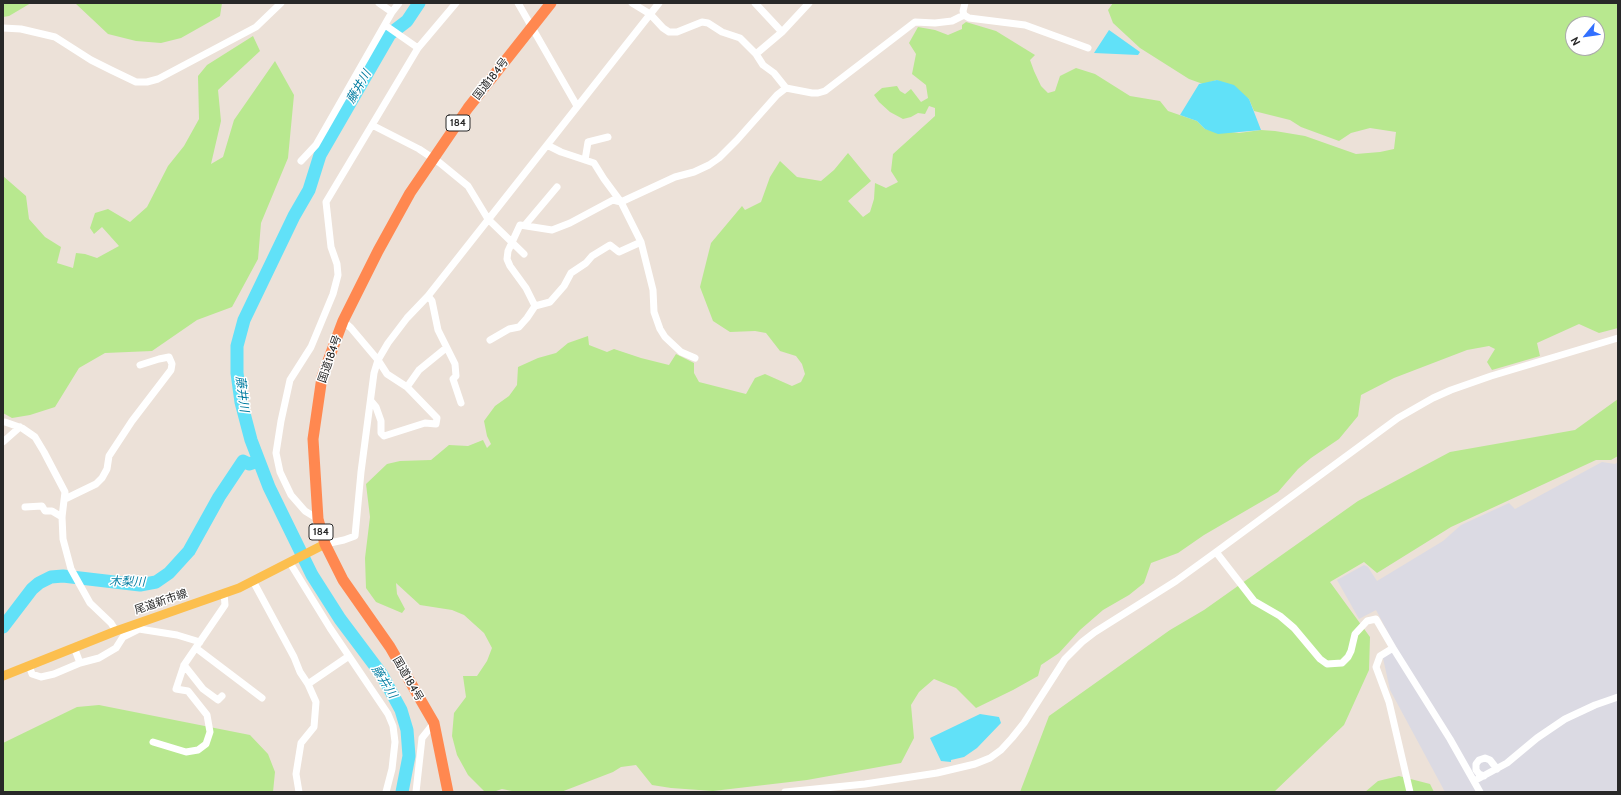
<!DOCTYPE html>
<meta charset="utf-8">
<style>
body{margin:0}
#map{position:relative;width:1621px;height:795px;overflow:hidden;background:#ece1d8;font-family:Cabin,sans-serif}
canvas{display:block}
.frame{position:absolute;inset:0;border:4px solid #282828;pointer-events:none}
.north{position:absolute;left:1565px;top:16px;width:40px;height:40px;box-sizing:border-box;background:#fff;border:1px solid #a9a9a9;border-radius:50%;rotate:241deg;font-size:11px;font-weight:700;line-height:16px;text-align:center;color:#282828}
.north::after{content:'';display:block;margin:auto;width:14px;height:18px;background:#3270ff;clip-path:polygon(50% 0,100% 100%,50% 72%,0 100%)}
</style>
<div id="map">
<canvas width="1621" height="795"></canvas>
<div class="frame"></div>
<div class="north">N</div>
</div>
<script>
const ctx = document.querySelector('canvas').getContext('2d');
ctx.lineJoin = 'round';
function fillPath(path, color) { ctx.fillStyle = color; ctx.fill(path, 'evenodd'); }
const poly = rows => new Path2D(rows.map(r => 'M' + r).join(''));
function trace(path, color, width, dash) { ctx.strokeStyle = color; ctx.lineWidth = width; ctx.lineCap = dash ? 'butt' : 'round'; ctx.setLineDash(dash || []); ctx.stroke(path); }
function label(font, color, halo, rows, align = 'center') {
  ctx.font = font + ' Cabin,"Noto Sans JP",sans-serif'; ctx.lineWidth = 3; ctx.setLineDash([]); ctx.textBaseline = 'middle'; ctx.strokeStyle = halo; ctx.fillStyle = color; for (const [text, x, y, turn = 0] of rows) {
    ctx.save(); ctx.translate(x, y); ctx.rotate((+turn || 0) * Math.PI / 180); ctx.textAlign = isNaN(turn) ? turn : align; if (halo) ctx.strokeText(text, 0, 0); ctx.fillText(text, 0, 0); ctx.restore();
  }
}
fillPath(poly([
 [1602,462,1615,464,1618,462,1618,792,1445,792,1390,690,1383,658,1394,644,1376,610,1359,619,1337,580,1364,565,1368,567,1377,581,1443,541,1461,525,1509,503,1515,509]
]), '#dbdae3');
fillPath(poly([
 [3,3,31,3,9,16,3,17],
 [75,3,222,3,220,16,181,38,161,43,136,41,108,34],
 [1113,3,1618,3,1618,328,1599,333,1579,324,1537,343,1540,356,1492,370,1487,362,1495,349,1489,346,1467,350,1394,378,1361,395,1358,416,1339,439,1311,458,1298,469,1278,492,1204,535,1178,553,1151,563,1144,583,1129,595,1103,610,1080,630,1059,653,1041,665,1038,676,1013,690,976,708,956,688,934,679,919,692,911,705,914,738,901,763,807,780,713,791,671,788,652,785,636,765,621,767,613,772,561,792,517,792,502,789,493,792,485,792,468,775,457,755,452,736,454,713,466,697,463,676,477,676,487,661,492,648,484,633,464,615,452,610,420,605,396,583,397,594,405,609,402,613,376,602,366,588,365,558,370,517,366,484,387,464,400,461,431,460,449,445,468,446,483,440,487,448,491,444,487,436,484,421,495,406,509,396,517,385,518,367,538,358,556,353,568,343,588,336,589,345,607,352,614,349,641,358,669,365,676,354,694,363,694,373,699,382,746,394,755,378,765,374,792,386,801,382,805,374,802,364,796,356,780,351,766,333,755,331,730,332,713,321,700,287,711,243,742,206,745,210,761,202,770,177,780,161,797,177,821,181,834,170,848,153,871,181,848,201,863,217,870,212,874,199,875,183,886,188,898,182,891,171,893,154,935,116,935,108,929,106,925,114,918,113,911,117,903,119,890,112,879,102,874,95,882,88,897,86,900,91,905,94,911,89,921,102,928,98,926,85,912,74,916,54,909,43,918,27,935,30,948,35,962,29,962,25,966,22,996,31,1035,55,1030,60,1034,71,1041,86,1048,93,1055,91,1060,76,1076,68,1095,74,1130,96,1160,101,1168,111,1197,121,1205,129,1239,133,1261,130,1275,131,1305,136,1356,154,1380,152,1394,149,1396,132,1370,128,1351,133,1339,141,1301,127,1290,120,1254,111,1249,99,1217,80,1203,84,1189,79,1140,48,1113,23,1108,10],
 [1573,24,1597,24,1597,48,1573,48],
 [253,36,260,51,218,90,221,121,211,164,223,157,234,120,275,61,294,95,288,158,261,223,258,259,232,307,197,320,152,351,105,353,79,368,55,407,30,415,12,418,3,413,3,176,26,196,29,219,45,237,61,247,57,263,73,268,76,253,85,254,97,258,119,246,102,227,94,234,90,228,95,213,108,209,130,222,147,207,168,166,184,146,199,119,198,76,207,65],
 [1618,399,1618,456,1611,460,1596,460,1451,527,1377,573,1364,562,1330,582,1370,637,1369,670,1344,725,1274,792,1020,792,1049,716,1170,630,1204,610,1358,501,1450,452,1575,430],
 [99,705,250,735,268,754,275,772,273,792,3,792,3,743,77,707],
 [1399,776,1430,784,1434,792,1365,792,1378,781]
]), '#b8e88f');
fillPath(poly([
 [1109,30,1140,52,1138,55,1094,53],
 [1217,80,1234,85,1249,99,1261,130,1218,134,1205,129,1197,121,1180,115,1199,84],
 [980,714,999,717,1001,723,977,748,964,757,951,760,951,762,941,761,930,738]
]), '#61e1f8');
trace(poly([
 [3,627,32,589,39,583,51,577,63,576,140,585,156,582,169,573,189,551,219,497,243,461,249,464,258,461],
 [402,792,409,756,407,730,401,710,382,675,340,619,312,575,269,487,251,440,241,402,237,373,237,346,244,320,294,216,309,190,320,155,390,34,407,21,419,3]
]), '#61e1f8', 13);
trace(poly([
 [379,3,392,12],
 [518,3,577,106],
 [632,3,650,14,663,28,669,32,677,32,702,22,708,23,722,32,740,38,756,54,763,65,774,73,786,88],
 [755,3,782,32],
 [965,3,963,11,964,15,969,18,1025,25,1088,48],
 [385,25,418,48],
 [3,28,21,29,55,37,91,60,111,70,136,82,147,82,158,79,256,27,281,3],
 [756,54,782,32,809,3],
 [372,125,419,149,440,163,468,186,488,219,524,254],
 [547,145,561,152,594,163,604,179,621,202,641,242,653,290,654,312,660,329,665,337,681,352,695,358],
 [585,160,588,142,608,137],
 [301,161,316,145,392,12,399,3],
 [525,225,557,187],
 [428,296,432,301,438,330,455,364,456,376,453,379,461,403],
 [535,306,526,288,510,266,507,259,508,251,520,225,552,230,570,223,613,200,621,202,675,177,694,172,709,165,719,158,737,140,777,95,786,88,812,93,818,93,825,91,915,22,935,23,952,21,964,15],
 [343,321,351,328,378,360,387,374,407,387,437,418,436,424,425,423,384,436,381,433,381,421,376,407,371,401],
 [490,340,509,329,519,327,527,318,535,306,550,302,564,286,571,273,586,263,592,256,610,245,619,252,641,242],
 [407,387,419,370,446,348],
 [5,422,22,428,35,437,44,452,65,492,62,517,63,539,71,569,90,603,111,623,116,631],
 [3,442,20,427],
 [65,499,96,484,102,478,107,469,109,456,132,421,171,370,172,364,169,357,159,359,140,365],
 [25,507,42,506,45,511,52,511,62,517],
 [318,519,305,511,291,495,280,472,276,453,281,421,290,380,311,347,333,294,338,275,337,264,331,247,326,202,418,48,456,3],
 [325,544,344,540,355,536,361,472,374,373,378,360,388,343,407,318,428,296,659,3],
 [1216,552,1254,601,1280,616,1294,628,1320,659,1327,664,1342,663,1348,657,1351,651,1355,634,1367,621,1376,619,1393,648,1450,739,1480,792],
 [290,563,330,628,388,714,393,726,395,742,392,769,386,792],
 [253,581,294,657,300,672,308,684],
 [74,647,80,663],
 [196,648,262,698],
 [1393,648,1380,656,1376,667,1389,702,1410,792],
 [29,665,32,674,41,677,54,674,80,663,99,658,116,648,123,637,139,629,177,635,200,642],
 [184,665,203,689,218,700,222,696],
 [153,742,186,752,198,750,206,744,210,732,207,715,188,691,176,689,184,665,225,605,224,593],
 [1484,776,1479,774,1476,770,1476,764,1479,760,1485,758,1490,760,1497,769],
 [1474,781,1507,763,1537,738,1565,719,1595,705,1618,697],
 [299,792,296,774,301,743,314,727,316,702,308,684,349,656],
 [416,792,422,738,434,723],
 [785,792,865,784,937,773,975,764,990,758,1001,750,1012,738,1024,723,1065,659,1082,642,1095,632,1176,581,1216,552,1398,418,1433,398,1451,390,1491,376,1618,338]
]), '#fff', 7);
trace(poly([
 [3,676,116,631,239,588,325,544]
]), '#fcbf4e', 9);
trace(poly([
 [448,792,434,723,390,647,343,580,325,544,318,519,313,439,322,377,343,321,378,251,410,193,468,108,551,3]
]), '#ff8850', 11);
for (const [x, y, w] of [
 [458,123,24],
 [321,532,24]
]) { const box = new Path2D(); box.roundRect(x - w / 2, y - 8, w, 16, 3); ctx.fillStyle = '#fff'; ctx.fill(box); trace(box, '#282828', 1); }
label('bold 10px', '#282828', null, [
 ["184",458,123],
 ["184",321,532]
]);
label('11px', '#282828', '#fff', [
 ["国道184号",491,79,-52],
 ["国道184号",330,359,-71],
 ["尾道新市線",161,602,-19],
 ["国道184号",408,679,60]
]);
label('italic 12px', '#037da1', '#fff', [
 ["藤井川",359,87,-60],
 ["藤井川",242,394,83],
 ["木梨川",127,582,1],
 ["藤井川",384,682,58]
]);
</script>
